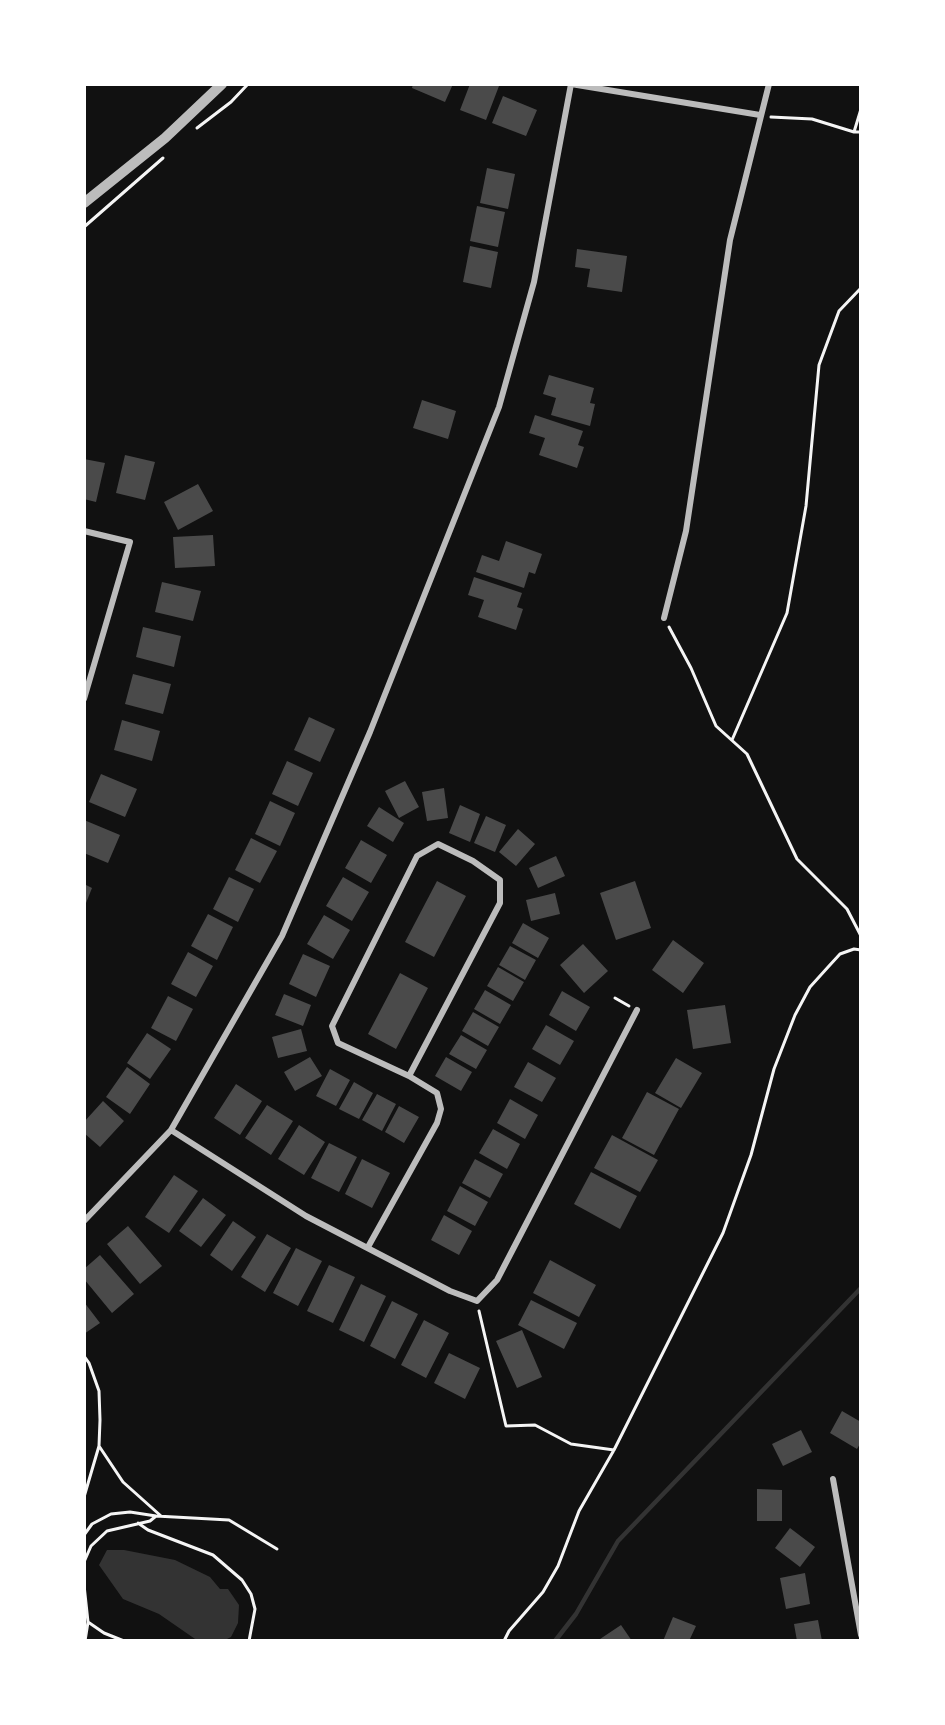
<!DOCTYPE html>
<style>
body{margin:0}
#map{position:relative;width:945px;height:1725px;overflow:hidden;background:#111;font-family:Inter,sans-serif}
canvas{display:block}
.frame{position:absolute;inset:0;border:86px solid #fff;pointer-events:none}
</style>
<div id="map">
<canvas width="945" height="1725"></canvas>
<div class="frame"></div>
</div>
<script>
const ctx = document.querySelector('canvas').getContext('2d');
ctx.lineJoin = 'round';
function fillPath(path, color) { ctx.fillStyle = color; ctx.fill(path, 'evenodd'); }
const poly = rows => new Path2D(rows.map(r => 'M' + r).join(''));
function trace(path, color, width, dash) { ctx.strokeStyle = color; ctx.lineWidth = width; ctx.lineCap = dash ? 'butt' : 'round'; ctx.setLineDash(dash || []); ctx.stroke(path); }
fillPath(poly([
 [107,1550,124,1550,175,1560,210,1577,220,1589,228,1589,239,1605,238,1623,231,1637,223,1641,198,1641,159,1614,123,1599,99,1565]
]), '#333');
trace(poly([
 [555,1641,576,1614,618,1541,861,1288]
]), '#333', 4.5);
fillPath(poly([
 [413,84,453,84,445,102,412,88],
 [470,84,499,86,486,120,460,110],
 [503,96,537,110,526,136,492,123],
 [487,168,515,174,508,209,480,203],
 [477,206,505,212,498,247,470,241],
 [470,246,498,252,491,288,463,282],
 [577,249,627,256,622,292,587,287,590,269,575,267],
 [549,375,594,388,590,403,595,404,590,426,551,415,556,398,543,394],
 [422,400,456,411,448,439,413,428],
 [535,415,583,431,578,445,584,447,577,468,539,455,545,438,529,433],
 [125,455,155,462,145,500,116,493],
 [84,459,105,463,96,502,84,499],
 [198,484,213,511,178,530,164,502],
 [213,535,215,566,175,568,173,537],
 [506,541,542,554,535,574,529,572,524,588,476,572,482,555,499,561],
 [474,577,522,593,517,607,523,609,516,630,478,617,484,600,468,595],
 [162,582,201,591,193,621,155,612],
 [143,627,181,636,174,667,136,657],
 [133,674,171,684,163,714,125,704],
 [309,717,335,729,320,762,294,750],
 [122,720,160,731,152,761,114,750],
 [287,761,313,773,298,806,272,794],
 [101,774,137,789,125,817,89,802],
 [405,781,419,807,399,818,385,791],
 [444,788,448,818,427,821,422,792],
 [270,801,295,813,280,846,255,834],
 [460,805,480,814,470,842,449,833],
 [379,807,404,823,393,842,367,826],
 [486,816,506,825,495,852,474,843],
 [84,820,120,835,108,863,84,853],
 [518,829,535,844,516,866,499,852],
 [251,838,277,851,260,883,235,870],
 [361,840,387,855,371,883,345,868],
 [556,856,565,876,538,888,529,868],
 [229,877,254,889,238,922,213,909],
 [343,877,369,892,352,921,326,906],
 [437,881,466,896,434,957,405,942],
 [635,881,651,928,616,940,600,893],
 [84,884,92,888,84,908],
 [555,893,560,914,531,921,526,900],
 [208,914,233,927,217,960,191,946],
 [324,915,350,930,333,959,307,944],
 [523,923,549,938,538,958,512,943],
 [673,940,704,963,683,993,652,970],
 [583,944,608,971,584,993,560,965],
 [510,946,536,960,525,980,499,965],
 [188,952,213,966,196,997,171,984],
 [303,954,330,966,316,997,289,984],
 [498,967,524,982,513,1001,487,986],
 [400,973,428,988,396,1049,368,1034],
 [485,990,511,1005,500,1024,474,1009],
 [562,991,590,1007,576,1031,549,1015],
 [284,994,311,1005,303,1026,275,1015],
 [168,996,193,1009,176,1041,151,1028],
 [725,1005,731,1043,693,1049,687,1010],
 [473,1012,499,1027,488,1046,462,1031],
 [546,1025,574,1041,560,1065,532,1049],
 [301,1029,307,1051,278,1058,272,1037],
 [147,1033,171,1049,150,1079,127,1063],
 [461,1035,487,1050,476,1069,449,1054],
 [310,1057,322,1076,295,1091,284,1072],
 [446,1057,472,1072,461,1091,435,1076],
 [676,1058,702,1073,681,1108,655,1093],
 [528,1062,556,1078,542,1102,514,1087],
 [127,1067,150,1084,130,1114,106,1097],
 [330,1069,350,1080,336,1106,316,1096],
 [354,1082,373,1093,359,1119,339,1109],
 [236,1084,262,1101,240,1135,214,1118],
 [647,1092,679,1109,654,1155,622,1138],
 [377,1094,396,1104,382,1131,362,1120],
 [510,1099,538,1115,525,1139,497,1123],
 [103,1101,124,1121,100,1147,84,1133,84,1122],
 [267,1105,293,1121,271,1155,245,1138],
 [399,1106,419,1117,404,1143,385,1132],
 [299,1125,325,1142,304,1175,278,1159],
 [493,1129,520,1144,507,1169,479,1153],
 [612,1135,658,1160,640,1192,594,1168],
 [329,1143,357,1157,339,1192,311,1178],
 [362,1159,390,1173,372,1208,345,1194],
 [475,1159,503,1174,490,1198,462,1183],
 [591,1172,637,1196,620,1229,574,1204],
 [174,1175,198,1191,169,1233,145,1217],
 [460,1186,488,1202,475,1226,447,1211],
 [203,1198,226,1215,201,1247,179,1231],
 [444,1215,472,1231,459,1255,431,1240],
 [233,1221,256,1237,232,1271,210,1255],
 [128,1226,162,1266,140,1284,107,1244],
 [267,1234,291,1248,265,1292,241,1277],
 [296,1248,322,1261,298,1306,273,1293],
 [100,1255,134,1294,112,1313,84,1279,84,1269],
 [550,1260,596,1285,579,1317,533,1293],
 [329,1265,355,1277,333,1323,307,1311],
 [361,1284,386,1296,364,1342,339,1330],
 [531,1300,577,1323,564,1349,518,1325],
 [392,1301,418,1314,395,1359,370,1346],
 [84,1302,100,1323,84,1334],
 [424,1320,449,1333,426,1378,401,1365],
 [522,1330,542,1377,517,1388,496,1341],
 [449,1353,480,1368,465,1399,434,1383],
 [842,1411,861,1422,861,1442,857,1449,830,1433],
 [801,1430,812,1452,783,1466,772,1444],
 [757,1489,782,1490,782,1521,757,1521],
 [790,1528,815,1547,800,1567,775,1548],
 [805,1573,810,1604,786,1609,780,1578],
 [673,1617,696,1626,689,1641,663,1641],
 [818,1620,822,1641,797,1641,794,1624],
 [621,1625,632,1641,602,1641,600,1639]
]), '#4a4a4a');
trace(poly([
 [771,117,812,119,854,132,861,109],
 [197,128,231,102,248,84],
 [854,132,861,132],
 [84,227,163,158],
 [669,627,691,668,716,726,747,754,797,859,847,909,861,936],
 [732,740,787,613,806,506,819,365,839,311,861,288],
 [615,998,629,1006],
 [479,1311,506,1426,535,1425,571,1444,614,1450],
 [84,1356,89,1363,99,1391,100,1420,99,1446,84,1497],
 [99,1446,123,1482,161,1516],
 [138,1523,148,1530,213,1555,242,1580,251,1594,255,1609,249,1641],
 [84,1535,92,1524,111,1514,130,1512,156,1516,229,1520,277,1549],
 [84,1562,91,1546,107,1531,150,1521,156,1516],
 [84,1585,88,1622,104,1633,124,1641],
 [85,1641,88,1622],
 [504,1641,509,1631,543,1592,558,1566,579,1511,614,1450,723,1233,751,1155,774,1069,795,1015,810,987,829,966,840,954,854,949,861,950]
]), '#f5f5f5', 3);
trace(poly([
 [571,84,760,115],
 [84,531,130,542,84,699],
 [664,618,686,531,730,240,769,84],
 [171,1130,306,1216,450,1291,477,1301,497,1280,637,1010],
 [84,1221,171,1130,282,936,370,732,499,407,534,282,571,84],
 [368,1247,437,1123,441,1109,437,1093,409,1076,500,903,500,880,473,861,438,844,417,856,332,1026,338,1043,409,1076],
 [833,1479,861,1635]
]), '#bcbcbc', 6);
trace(poly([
 [84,203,165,138,222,84]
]), '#bcbcbc', 10);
</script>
